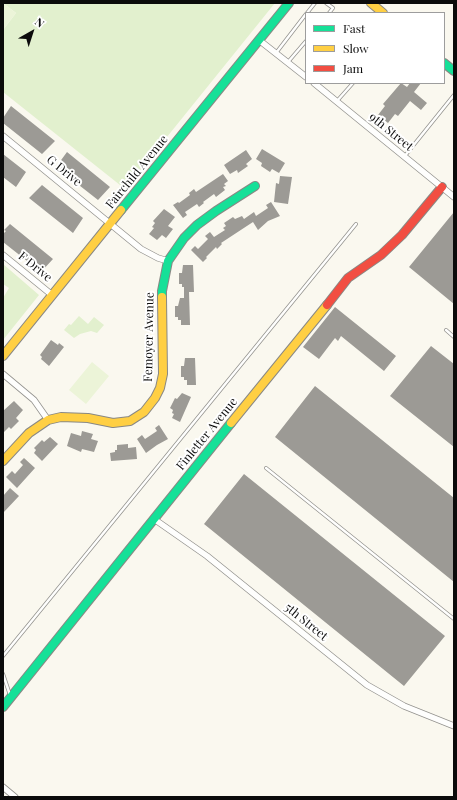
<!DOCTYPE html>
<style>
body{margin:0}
#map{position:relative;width:457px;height:800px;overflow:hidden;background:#faf8ef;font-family:"Playfair Display",serif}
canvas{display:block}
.frame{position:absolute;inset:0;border:4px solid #0b0b0b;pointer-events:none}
.legend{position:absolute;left:305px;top:12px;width:140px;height:72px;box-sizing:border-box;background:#fff;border:1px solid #9d9d9d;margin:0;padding:5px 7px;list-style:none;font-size:12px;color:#0b0b0b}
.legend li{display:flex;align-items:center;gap:8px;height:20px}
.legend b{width:20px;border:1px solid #9d9d9d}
.north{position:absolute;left:12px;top:12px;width:40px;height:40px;-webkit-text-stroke:3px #fff;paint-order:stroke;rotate:39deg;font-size:11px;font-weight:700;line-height:16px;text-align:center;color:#0b0b0b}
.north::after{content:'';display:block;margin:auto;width:14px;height:18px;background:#0b0b0b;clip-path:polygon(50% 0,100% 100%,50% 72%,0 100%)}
</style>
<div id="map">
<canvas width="457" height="800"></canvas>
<div class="frame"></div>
<ul class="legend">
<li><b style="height:5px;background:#16e098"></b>Fast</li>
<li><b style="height:5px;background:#ffcf43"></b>Slow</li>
<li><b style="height:5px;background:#f24e42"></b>Jam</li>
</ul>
<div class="north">N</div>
</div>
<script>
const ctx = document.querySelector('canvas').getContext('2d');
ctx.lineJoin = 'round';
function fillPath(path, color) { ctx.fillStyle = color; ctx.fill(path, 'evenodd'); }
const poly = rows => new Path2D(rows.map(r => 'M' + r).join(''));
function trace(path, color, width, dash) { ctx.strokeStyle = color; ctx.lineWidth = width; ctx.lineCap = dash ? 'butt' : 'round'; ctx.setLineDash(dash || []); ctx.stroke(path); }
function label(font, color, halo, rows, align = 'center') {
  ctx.font = font + ' "Playfair Display",serif'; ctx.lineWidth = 4; ctx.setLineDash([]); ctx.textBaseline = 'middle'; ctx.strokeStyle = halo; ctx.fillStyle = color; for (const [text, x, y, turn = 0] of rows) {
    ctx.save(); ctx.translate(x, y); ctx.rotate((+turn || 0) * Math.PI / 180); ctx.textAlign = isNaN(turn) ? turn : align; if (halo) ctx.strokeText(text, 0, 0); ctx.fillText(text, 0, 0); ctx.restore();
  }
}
fillPath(poly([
 [3,3,275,3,125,189,3,92,3,30,16,13],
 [3,264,39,295,3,340,3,298,9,288,3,284],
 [79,316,88,324,94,317,104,325,97,333,91,331,80,334,74,338,64,330,69,324,71,325]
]), '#e2f0ce');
fillPath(poly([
 [3,3,16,13,3,30],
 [92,362,109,376,86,404,69,390]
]), '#ecf4d8');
fillPath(poly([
 [401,83,407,87,410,83,421,83,414,92,427,103,421,110,410,101,398,116,395,114,388,123,378,115,385,106,383,104],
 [11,106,55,141,42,154,3,123,3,118],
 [262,149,285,163,279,173,272,169,270,172,261,166,262,163,256,159],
 [246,150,252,159,246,164,248,166,238,173,237,170,230,174,224,165],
 [67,152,110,187,98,200,56,167],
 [3,154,26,172,16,187,3,177],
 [223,174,228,181,224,184,226,186,223,187,225,190,216,197,214,194,203,202,204,203,199,207,197,204,185,212,187,215,183,218,173,205,178,202,179,203,190,195,189,193,194,189,196,192],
 [280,176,292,177,288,204,274,202,276,183,279,184],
 [42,185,83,218,73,233,29,198],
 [271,202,280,216,268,221,258,230,253,222,221,243,222,244,217,249,216,247,206,257,207,258,203,262,191,250,195,246,198,249,208,239,205,236,210,232,214,237,225,230,223,228,226,226,224,223,233,217,235,219,242,216,244,219,254,212,256,216,268,208,266,205],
 [164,209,175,217,168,226,173,229,166,238,162,235,157,240,149,234,154,228,152,227,155,223,153,221],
 [454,212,454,304,409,267],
 [10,224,53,259,41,272,3,242,3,234,6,231,4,230],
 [183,265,193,265,194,292,189,292,190,325,181,325,181,320,178,320,178,317,175,317,175,306,178,306,180,298,184,298,184,287,182,287,182,284,179,284,179,273,182,273],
 [335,307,396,356,384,371,341,336,338,341,335,338,319,359,303,347],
 [51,340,58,345,59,343,64,347,49,366,41,359,42,357,40,355],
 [431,346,454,364,454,447,390,396],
 [185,358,195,358,196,385,187,385,187,380,184,380,184,377,181,377,181,366,184,366],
 [315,386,454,498,454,582,275,437],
 [182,393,191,397,180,422,172,418,174,414,172,413,173,410,170,408,175,398,177,399],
 [14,401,23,410,16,418,19,421,11,429,9,427,3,433,3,411],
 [159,425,168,439,157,445,146,453,137,439,142,435,145,439,157,431,155,428],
 [82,431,93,434,91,439,98,441,94,452,82,449,81,452,67,446,71,433,81,436],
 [50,437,58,444,42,461,34,453,36,450,34,448,42,440,44,442],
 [128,444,128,448,136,447,137,459,111,461,110,453,115,452,115,450,117,450,117,445],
 [24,458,35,468,17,488,6,477,12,471,15,474,23,465,20,462],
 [244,474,445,636,404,686,204,524],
 [10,488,19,496,3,513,3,496]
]), '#9c9a95');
const lane = poly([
 [326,3,333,8,329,13],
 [307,13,315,3],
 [276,53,306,14],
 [288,62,306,41],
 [337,101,353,83],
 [404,157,454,95],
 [446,330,454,337],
 [266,468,454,619],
 [3,656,356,224],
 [3,674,10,695]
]);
const street = poly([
 [259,40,306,77],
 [314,83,454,197],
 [3,136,141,249,158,258,168,261],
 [3,255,52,295],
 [3,374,34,400,48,420],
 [154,519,207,556,367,685,404,706,454,726],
 [3,787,15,797]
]);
const fast = poly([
 [444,63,454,71],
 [121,210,289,3],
 [162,297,162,291,168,261,184,238,197,225,216,211,255,186],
 [3,707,231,423]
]);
const slow = poly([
 [371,3,383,13],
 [3,356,121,210],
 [231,423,327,305],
 [3,461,29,433,48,420,61,417,88,418,113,423,130,421,144,412,155,398,160,388,163,374,162,297]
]);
const jam = poly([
 [327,305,348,278,381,255,402,235,442,187]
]);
trace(lane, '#93928e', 4);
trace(street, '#93928e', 7);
trace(fast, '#898884', 10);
trace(slow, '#898884', 10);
trace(jam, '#898884', 10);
trace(lane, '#fefefd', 2.5);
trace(street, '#fefefd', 5.5);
trace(fast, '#16e098', 8);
trace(slow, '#ffcf43', 8);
trace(jam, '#f24e42', 8);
label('12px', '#0b0b0b', '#fff', [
 ["9th Street",391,132,39],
 ["G Drive",64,171,39],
 ["Fairchild Avenue",137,172,-51],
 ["F Drive",35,267,39],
 ["Femoyer Avenue",149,337,-89],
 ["Finletter Avenue",207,434,-51],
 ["5th Street",306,622,39]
]);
</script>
